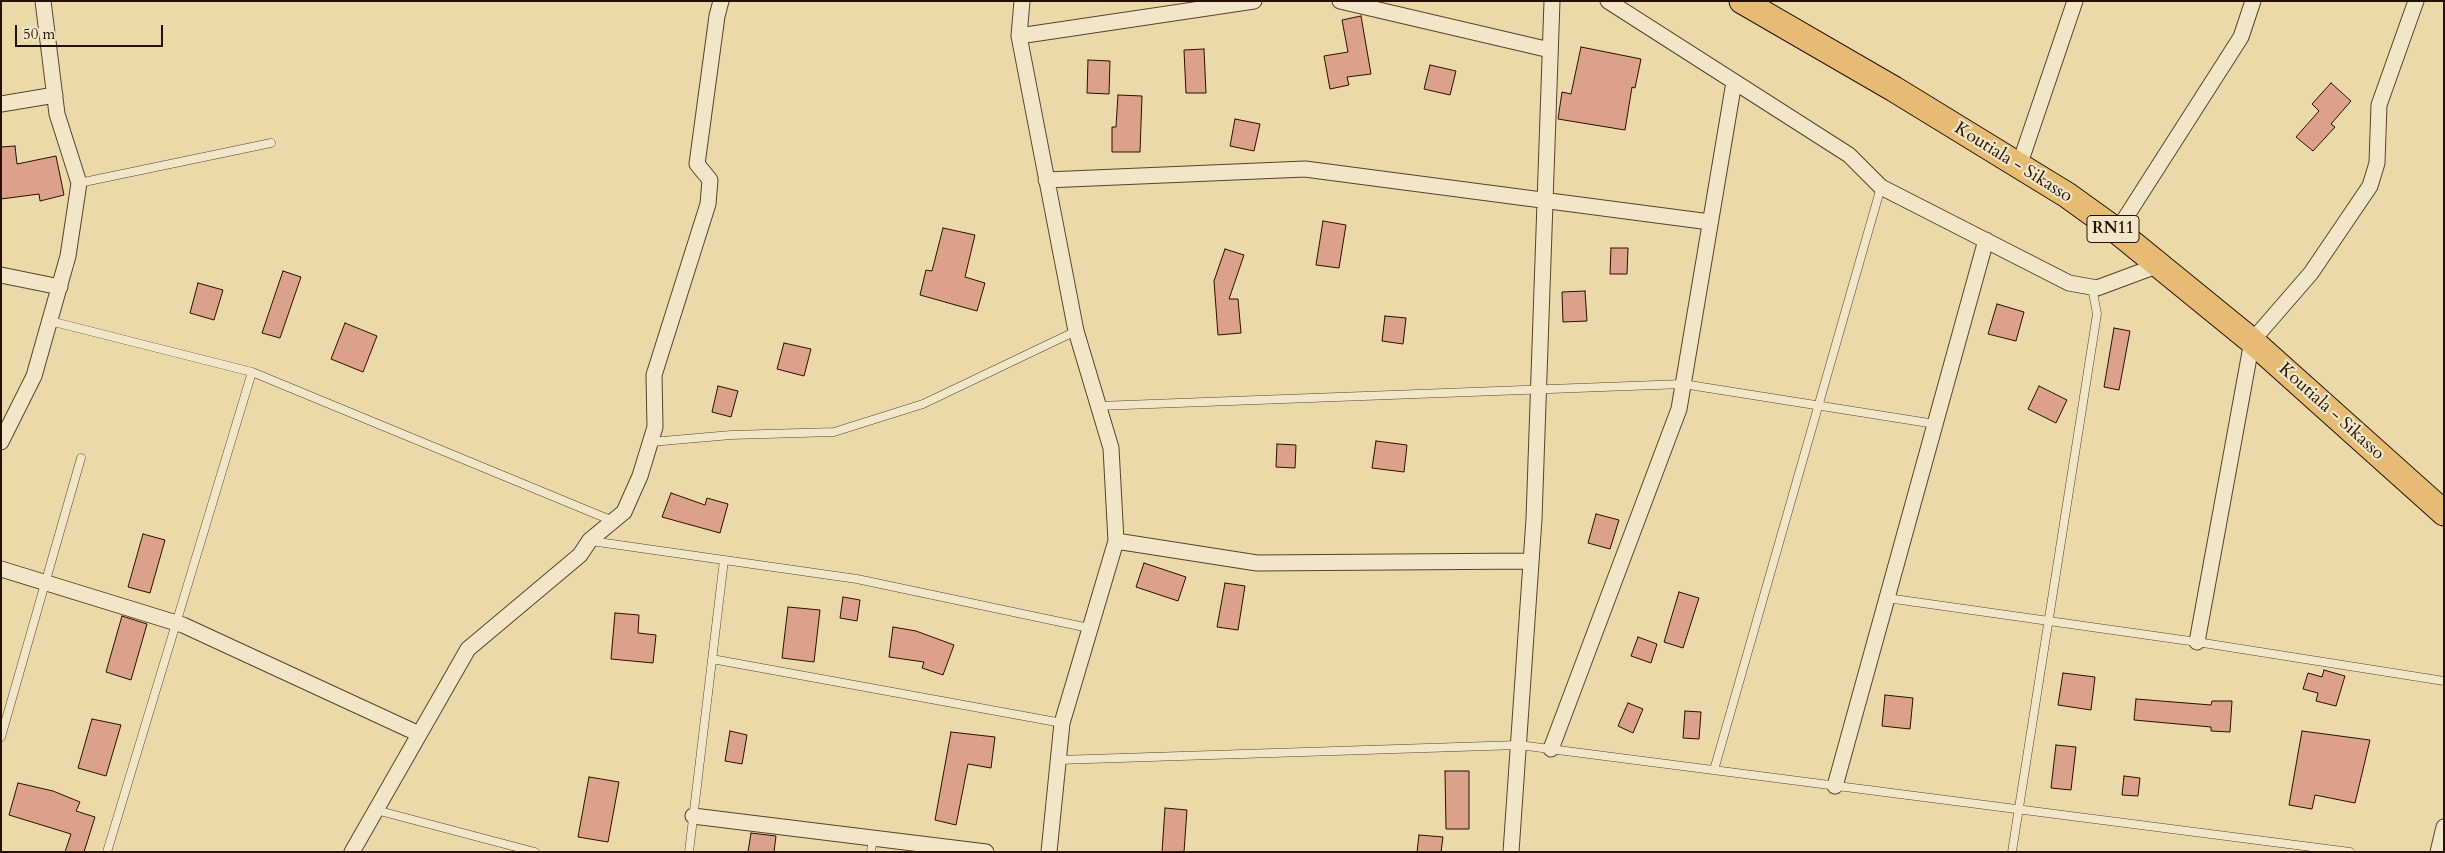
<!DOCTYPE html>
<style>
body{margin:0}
#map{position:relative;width:2445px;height:853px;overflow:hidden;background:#ebd9aa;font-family:Cardo,serif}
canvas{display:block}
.frame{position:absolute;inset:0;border:2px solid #281000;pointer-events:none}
.scale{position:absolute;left:15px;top:25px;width:148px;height:22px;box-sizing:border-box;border:2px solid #281000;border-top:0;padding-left:6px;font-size:15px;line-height:18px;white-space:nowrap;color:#281000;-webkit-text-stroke:4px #f2e6c8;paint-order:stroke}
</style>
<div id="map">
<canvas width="2445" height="853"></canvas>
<div class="frame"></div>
<div class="scale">50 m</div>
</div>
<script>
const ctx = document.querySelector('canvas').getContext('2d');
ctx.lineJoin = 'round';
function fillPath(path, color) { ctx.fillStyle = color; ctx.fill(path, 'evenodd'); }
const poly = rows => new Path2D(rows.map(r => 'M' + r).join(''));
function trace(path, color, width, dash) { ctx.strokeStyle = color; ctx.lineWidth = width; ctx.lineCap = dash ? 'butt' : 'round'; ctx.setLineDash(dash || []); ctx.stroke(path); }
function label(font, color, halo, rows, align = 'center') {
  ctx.font = font + ' Cardo,serif'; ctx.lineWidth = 4.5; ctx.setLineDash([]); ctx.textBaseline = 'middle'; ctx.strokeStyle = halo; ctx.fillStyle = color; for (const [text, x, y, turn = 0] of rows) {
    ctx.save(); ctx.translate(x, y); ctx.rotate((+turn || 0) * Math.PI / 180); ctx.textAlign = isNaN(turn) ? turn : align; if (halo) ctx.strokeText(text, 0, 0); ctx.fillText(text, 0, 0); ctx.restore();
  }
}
const building = poly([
 [1361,16,1371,74,1347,77,1349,85,1330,89,1324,56,1348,52,1342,20,1361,16],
 [1581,47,1641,59,1635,88,1632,87,1625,130,1558,119,1562,92,1571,94,1581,47],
 [1204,49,1206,93,1186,93,1184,50,1204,49],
 [1088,60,1110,61,1109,94,1087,93,1088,60],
 [1430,65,1456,71,1450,95,1424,89,1430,65],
 [2331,83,2351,101,2331,124,2335,127,2313,151,2296,137,2319,111,2312,104,2331,83],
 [1118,95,1142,96,1140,152,1112,152,1112,127,1116,127,1118,95],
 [1235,119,1260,124,1254,151,1230,146,1235,119],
 [15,146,17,164,56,156,64,195,40,201,39,194,1,199,1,147,15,146],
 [1323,221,1346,225,1339,268,1316,265,1323,221],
 [943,228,975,235,965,277,985,283,977,311,920,295,926,270,932,271,943,228],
 [1611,248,1628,248,1627,274,1610,274,1611,248],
 [1225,249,1244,255,1229,299,1238,299,1241,333,1218,335,1214,281,1225,249],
 [283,271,301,277,280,338,262,333,283,271],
 [198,283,223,290,214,320,190,313,198,283],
 [1585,291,1587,321,1563,322,1562,292,1585,291],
 [1997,304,2024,312,2016,341,1988,334,1997,304],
 [1385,316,1406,318,1403,344,1382,341,1385,316],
 [345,323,377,336,363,372,331,359,345,323],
 [2114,328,2130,331,2119,390,2104,387,2114,328],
 [784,343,811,349,804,376,777,369,784,343],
 [718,386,738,391,731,417,712,412,718,386],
 [2039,386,2067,400,2056,423,2028,409,2039,386],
 [1376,441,1407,445,1404,472,1372,468,1376,441],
 [1277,444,1296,445,1295,468,1276,467,1277,444],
 [671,493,705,505,707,498,728,504,720,533,662,517,671,493],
 [1596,514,1619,520,1610,549,1588,543,1596,514],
 [143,534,165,540,150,593,128,587,143,534],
 [1144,563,1186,577,1178,601,1136,587,1144,563],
 [1225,583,1245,586,1238,630,1217,627,1225,583],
 [1679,592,1699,598,1683,648,1664,642,1679,592],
 [843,597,860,600,857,621,840,618,843,597],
 [788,607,820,610,814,662,782,658,788,607],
 [615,613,639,615,638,633,656,635,653,663,611,659,615,613],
 [122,616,147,624,131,680,106,672,122,616],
 [893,627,916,631,954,645,943,675,922,668,924,662,889,657,893,627],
 [1638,637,1657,644,1651,663,1631,656,1638,637],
 [2324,670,2345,676,2336,706,2316,701,2318,693,2303,689,2308,673,2322,677,2324,670],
 [2063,673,2095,677,2091,710,2058,705,2063,673],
 [1885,695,1913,698,1910,729,1882,726,1885,695],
 [2136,699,2211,705,2212,701,2232,701,2230,732,2211,731,2211,727,2134,720,2136,699],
 [1628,703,1643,709,1633,733,1618,726,1628,703],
 [1685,711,1701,712,1699,739,1683,738,1685,711],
 [92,719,121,725,106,776,78,768,92,719],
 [730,731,747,735,742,764,725,761,730,731],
 [2302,731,2370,740,2355,803,2315,795,2312,809,2289,805,2302,731],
 [951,732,995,737,991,768,968,764,956,825,935,820,951,732],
 [2056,745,2076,747,2071,790,2051,788,2056,745],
 [1445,771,1469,771,1469,829,1446,829,1445,771],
 [2124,776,2140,778,2138,796,2122,795,2124,776],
 [589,777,619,782,608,842,578,837,589,777],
 [18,783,53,791,80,802,76,811,95,817,84,852,65,852,71,834,9,815,18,783],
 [1165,808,1187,810,1184,852,1162,852,1165,808],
 [751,833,776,836,774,852,748,852,751,833],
 [1419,835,1443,837,1441,852,1417,852,1419,835]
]);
fillPath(building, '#dba18a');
trace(building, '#281000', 1);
const lane = poly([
 [79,183,271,143],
 [50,321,252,372,613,521],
 [1098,406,1683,384,1935,424],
 [651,442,731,435,834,432,923,404,1076,331],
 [591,541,857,579,1089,628],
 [1887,598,2197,642,2444,681],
 [712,659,1062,723],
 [1,737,81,458],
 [1058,760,1519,745,2350,852],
 [1714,770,1881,187],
 [376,810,535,852],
 [107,852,252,372],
 [689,852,724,560],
 [871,852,873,837],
 [2012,852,2097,314,2092,287]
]);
const street = poly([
 [1022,1,1019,36,1076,331,1111,448,1116,541,1062,723,1049,852],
 [1340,1,1550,50],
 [1608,1,1849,155,1881,187,2069,283,2097,288,2159,265],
 [1019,36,1254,1],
 [1,104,55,95],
 [2019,166,2075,1],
 [1046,180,1305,169,1710,222],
 [2117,231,2241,37,2253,1],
 [1,275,60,287],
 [1,442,34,376,68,256,79,183,57,114,43,1],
 [1116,541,1257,563,1531,561],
 [1,569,183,625,419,734],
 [2197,642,2252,341,2311,273,2370,186,2377,163,2379,105,2416,1],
 [1551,749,1679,409,1734,82],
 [1835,786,1986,240],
 [693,816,986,852],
 [352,852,468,649,580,555,590,540,624,512,640,476,655,427,654,375,708,204,710,180,697,164,717,16,721,1],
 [1511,852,1534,519,1552,1],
 [2438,852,2444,827]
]);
const primary = poly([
 [1742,1,1894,89,2067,195,2117,231,2252,341,2444,513]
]);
trace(lane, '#59422a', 9);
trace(street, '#59422a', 17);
trace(primary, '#281000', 27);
trace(lane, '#f2e6c8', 8);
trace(street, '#f2e6c8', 15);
trace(primary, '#e6bc75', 25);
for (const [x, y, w] of [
 [2113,229,52]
]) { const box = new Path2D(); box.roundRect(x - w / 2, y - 13.5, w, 27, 4); ctx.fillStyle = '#f2e6c8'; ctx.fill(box); trace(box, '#281000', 1); }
label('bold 16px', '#281000', null, [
 ["RN11",2113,229]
]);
label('18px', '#281000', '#f2e6c8', [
 ["Koutiala - Sikasso",2013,163,32],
 ["Koutiala - Sikasso",2331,412,42]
]);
</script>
